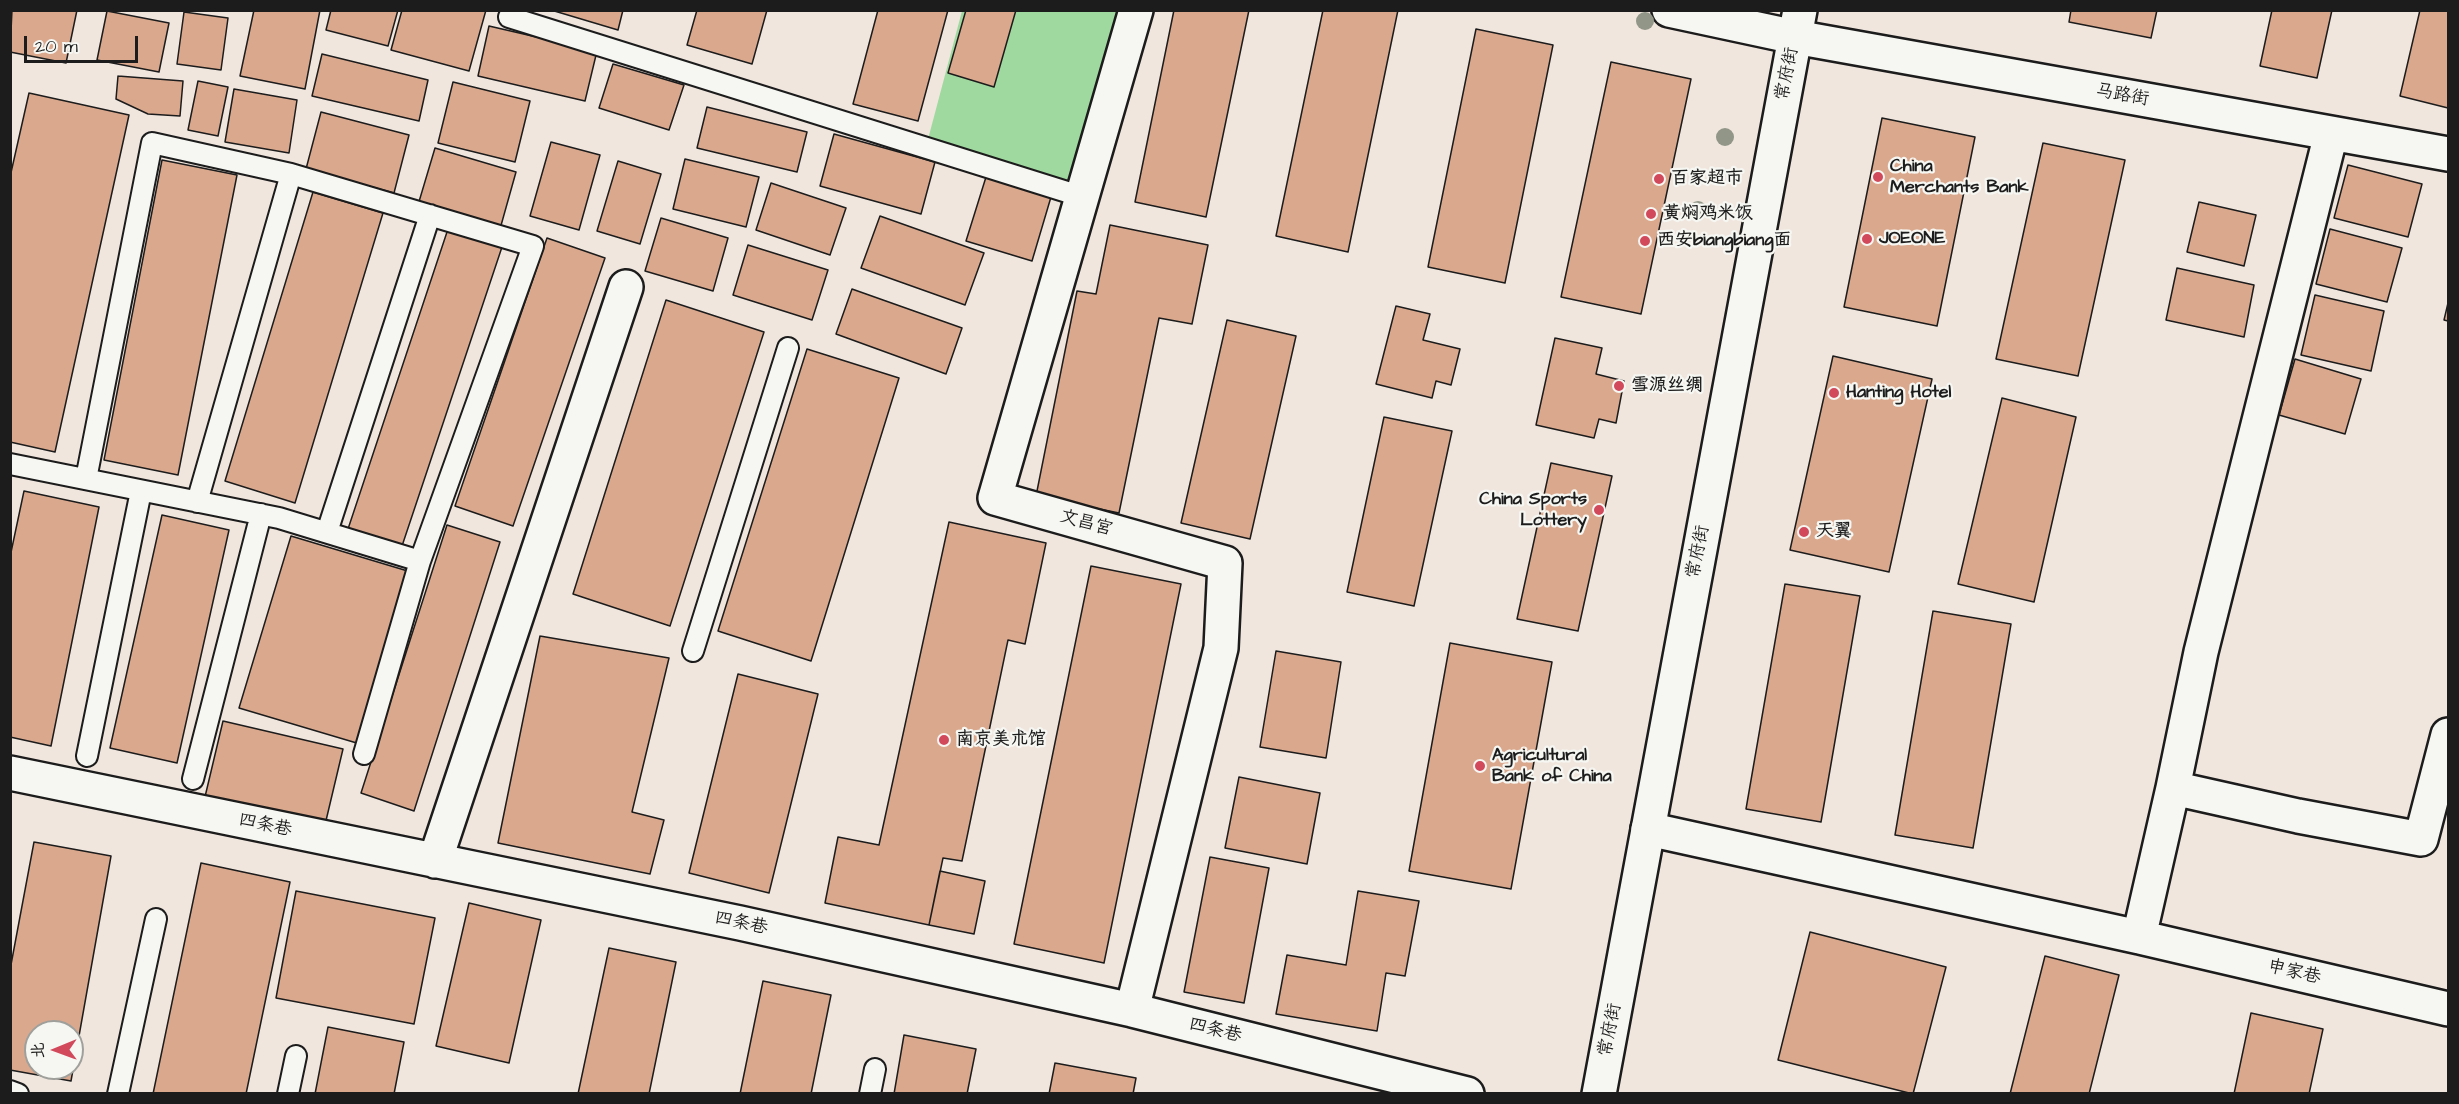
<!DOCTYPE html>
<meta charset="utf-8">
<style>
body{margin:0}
#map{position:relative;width:2459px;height:1104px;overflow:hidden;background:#f0e6de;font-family:"Architects Daughter","LXGW WenKai TC",sans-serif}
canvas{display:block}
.frame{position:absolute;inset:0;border:12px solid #1c1c1c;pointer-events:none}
.north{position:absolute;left:24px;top:1020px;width:60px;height:60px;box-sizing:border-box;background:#f6f6f2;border:2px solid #9f9f9c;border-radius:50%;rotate:269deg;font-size:16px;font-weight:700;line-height:24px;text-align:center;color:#1c1c1c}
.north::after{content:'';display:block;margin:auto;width:21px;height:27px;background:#d1495b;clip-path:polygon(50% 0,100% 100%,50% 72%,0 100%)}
.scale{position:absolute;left:24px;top:36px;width:114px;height:27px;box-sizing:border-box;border:3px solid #1c1c1c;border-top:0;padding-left:8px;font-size:18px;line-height:21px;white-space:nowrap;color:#1c1c1c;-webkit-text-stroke:4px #f6f6f2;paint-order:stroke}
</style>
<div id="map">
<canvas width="2459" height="1104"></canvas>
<div class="frame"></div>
<div class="north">北</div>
<div class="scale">20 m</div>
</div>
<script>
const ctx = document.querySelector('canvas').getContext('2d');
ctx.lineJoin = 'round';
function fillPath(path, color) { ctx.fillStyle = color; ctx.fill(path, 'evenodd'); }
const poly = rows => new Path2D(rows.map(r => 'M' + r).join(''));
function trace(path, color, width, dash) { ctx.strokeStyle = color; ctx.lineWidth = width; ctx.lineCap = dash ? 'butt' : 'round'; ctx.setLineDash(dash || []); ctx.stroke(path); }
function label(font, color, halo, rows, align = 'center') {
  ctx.font = font + ' "Architects Daughter","LXGW WenKai TC",sans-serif'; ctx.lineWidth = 4.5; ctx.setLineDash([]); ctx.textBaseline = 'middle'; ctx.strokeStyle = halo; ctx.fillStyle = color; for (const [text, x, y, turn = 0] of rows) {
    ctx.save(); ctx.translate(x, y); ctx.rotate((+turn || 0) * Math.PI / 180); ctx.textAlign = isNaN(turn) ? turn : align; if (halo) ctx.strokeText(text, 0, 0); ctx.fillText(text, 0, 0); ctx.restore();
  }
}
fillPath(poly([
 [962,11,1123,11,1074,185,927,143]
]), '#9fd99f');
const building = poly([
 [12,10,77,10,66,63,10,52,12,10],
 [254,10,320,10,305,89,240,76,254,10],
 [331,10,398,10,388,46,326,30,331,10],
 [402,10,486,10,469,71,391,50,402,10],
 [551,10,623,10,618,30,551,10],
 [697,10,767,10,752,64,687,45,697,10],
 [878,10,948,10,918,121,853,104,878,10],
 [966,10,1016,10,994,87,948,73,966,10],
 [1174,10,1249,10,1206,217,1135,202,1174,10],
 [1323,10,1398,10,1348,252,1276,236,1323,10],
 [2071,10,2157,10,2151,38,2069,22,2071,10],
 [2272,10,2332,10,2317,78,2260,66,2272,10],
 [2420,10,2448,10,2448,108,2400,96,2420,10],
 [107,11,169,23,159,72,97,60,107,11],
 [184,12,228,18,221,70,177,64,184,12],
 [489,26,597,51,585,101,478,76,489,26],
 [1476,29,1553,45,1505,283,1428,267,1476,29],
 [322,54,428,80,419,121,312,96,322,54],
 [1611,62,1691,79,1641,314,1561,297,1611,62],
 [613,64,684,85,669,130,599,108,613,64],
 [118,76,183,81,180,116,148,114,116,99,118,76],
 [198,81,228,87,218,136,188,130,198,81],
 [453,82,530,101,515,162,438,143,453,82],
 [234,89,297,100,289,153,225,142,234,89],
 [29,93,129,115,55,452,10,442,10,177,29,93],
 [707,107,807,132,797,172,697,148,707,107],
 [321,112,409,135,394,193,306,169,321,112],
 [1882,118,1975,137,1937,326,1844,307,1882,118],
 [834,134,935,162,921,214,820,186,834,134],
 [551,142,600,155,579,230,530,216,551,142],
 [2043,143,2125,160,2078,376,1996,359,2043,143],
 [435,148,516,172,500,229,418,205,435,148],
 [685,159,759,177,746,227,673,209,685,159],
 [162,160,237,175,178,475,104,460,162,160],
 [618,161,661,174,640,244,597,231,618,161],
 [2348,165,2422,184,2408,237,2334,218,2348,165],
 [986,177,1051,197,1032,261,966,241,986,177],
 [771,183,846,208,830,255,756,230,771,183],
 [313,192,383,213,295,503,225,481,313,192],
 [2199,202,2256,215,2244,266,2187,252,2199,202],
 [880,216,984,253,965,305,861,268,880,216],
 [661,218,728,238,713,291,645,271,661,218],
 [1110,225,1208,245,1192,324,1159,318,1119,513,1036,496,1077,291,1096,294,1110,225],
 [448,229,502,247,402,546,348,529,448,229],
 [2330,229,2402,248,2387,302,2316,284,2330,229],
 [547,238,605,258,513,526,455,506,547,238],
 [748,245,828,270,812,320,733,295,748,245],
 [2177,268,2254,285,2244,337,2166,320,2177,268],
 [852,289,962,328,946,374,836,334,852,289],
 [2315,295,2384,311,2371,371,2301,355,2315,295],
 [666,300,764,332,670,626,573,594,666,300],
 [2448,303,2448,321,2444,320,2448,303],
 [1396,306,1430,314,1423,340,1460,349,1451,385,1436,381,1432,398,1376,384,1396,306],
 [1227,320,1296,336,1250,539,1181,523,1227,320],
 [1555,338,1602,348,1596,374,1624,381,1616,423,1599,419,1594,438,1536,425,1555,338],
 [807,349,899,378,811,661,718,631,807,349],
 [1833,356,1932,379,1889,572,1790,550,1833,356],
 [2295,359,2361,379,2345,434,2279,415,2295,359],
 [2002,398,2076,417,2034,602,1958,584,2002,398],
 [1384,417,1452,431,1414,606,1347,592,1384,417],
 [1551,463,1612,476,1578,631,1517,619,1551,463],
 [24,491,99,507,51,746,10,737,10,557,24,491],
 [162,515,229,530,177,763,110,748,162,515],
 [949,522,1046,543,1025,644,1008,640,962,861,943,858,929,925,825,903,838,837,879,845,949,522],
 [447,525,500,542,414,811,361,793,447,525],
 [291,536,411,572,360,744,239,708,291,536],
 [1091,566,1181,584,1104,963,1014,944,1091,566],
 [1785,584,1860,596,1821,822,1746,809,1785,584],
 [1933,611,2011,624,1973,848,1895,835,1933,611],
 [540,636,669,658,632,812,664,820,650,874,498,843,540,636],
 [1450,643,1552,662,1511,889,1409,871,1450,643],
 [1276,651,1341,662,1326,758,1260,747,1276,651],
 [738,674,818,694,769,893,689,873,738,674],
 [223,721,343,749,324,829,204,801,223,721],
 [1239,777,1320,793,1307,864,1225,848,1239,777],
 [34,842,111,856,71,1081,10,1070,10,970,34,842],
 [36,1032,72,1032,72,1068,36,1068,36,1032],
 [1210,857,1269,868,1244,1003,1184,992,1210,857],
 [201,863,290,882,246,1094,153,1094,201,863],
 [940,871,985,881,974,934,929,925,940,871],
 [296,891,435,918,414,1024,276,998,296,891],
 [1358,891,1419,901,1405,976,1386,973,1377,1031,1276,1014,1287,955,1346,965,1358,891],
 [469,903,541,920,509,1063,436,1046,469,903],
 [1810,932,1946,967,1913,1094,1778,1060,1810,932],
 [609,948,676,962,649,1094,578,1094,609,948],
 [2045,956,2119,975,2089,1094,2010,1094,2045,956],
 [763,981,831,995,811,1094,740,1094,763,981],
 [2251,1013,2323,1029,2309,1094,2234,1094,2251,1013],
 [328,1027,404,1042,394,1094,315,1094,328,1027],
 [904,1035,976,1049,967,1094,894,1094,904,1035],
 [1055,1063,1136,1078,1133,1094,1049,1094,1055,1063]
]);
fillPath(building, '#daa88d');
trace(building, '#1c1c1c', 1.5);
const service = poly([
 [509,17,1083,197],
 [10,464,279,518,420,561],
 [86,479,152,143,291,174,533,246,420,561,364,754],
 [197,502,291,174],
 [327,532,430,215],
 [693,651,788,348],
 [87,756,141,491],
 [193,779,261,514],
 [10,1091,18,1094],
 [118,1094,156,919],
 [288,1094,296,1056],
 [870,1094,875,1069]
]);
const minor = poly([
 [1669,10,1795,37,2448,154],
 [10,773,740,923,1132,1010,1467,1094],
 [2173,788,2298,816,2421,839,2448,735],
 [1648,829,2139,937,2448,1009],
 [435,861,626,287],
 [2139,937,2173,788,2201,652,2331,134],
 [1132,1010,1221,648,1225,563,995,498,1136,10]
]);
const secondary = poly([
 [1599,1094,1800,10]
]);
trace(service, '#1c1c1c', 24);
trace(minor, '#1c1c1c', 38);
trace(secondary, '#1c1c1c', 38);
trace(service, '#f6f6f2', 20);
trace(minor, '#f6f6f2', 33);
trace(secondary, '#f6f6f2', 33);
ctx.fillStyle = '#919689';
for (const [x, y] of [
 [1645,21],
 [1725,137],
 [1698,210]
]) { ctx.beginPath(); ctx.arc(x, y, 9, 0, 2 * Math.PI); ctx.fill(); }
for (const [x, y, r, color] of [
 [1878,177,6,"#d1495b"],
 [1659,179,6,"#d1495b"],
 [1651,214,6,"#d1495b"],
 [1867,239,6,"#d1495b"],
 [1645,241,6,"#d1495b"],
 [1619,386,6,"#d1495b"],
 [1834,393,6,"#d1495b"],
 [1599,510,6,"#d1495b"],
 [1804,532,6,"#d1495b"],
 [944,740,6,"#d1495b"],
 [1480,766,6,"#d1495b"]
]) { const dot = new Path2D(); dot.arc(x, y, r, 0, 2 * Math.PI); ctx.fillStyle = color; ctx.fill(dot); trace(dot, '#f6f6f2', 2); }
label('18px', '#1c1c1c', '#f6f6f2', [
 ["常府街",1788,74,-79],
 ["马路街",2122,96,10],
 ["文昌宫",1086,524,16],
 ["常府街",1699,552,-79],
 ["四条巷",265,826,12],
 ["四条巷",741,924,12],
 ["申家巷",2294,973,13],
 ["常府街",1611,1030,-79],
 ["四条巷",1215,1031,14]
]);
label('bold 18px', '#1c1c1c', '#f6f6f2', [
 ["China",1890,167],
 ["Merchants Bank",1890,188],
 ["百家超市",1671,179],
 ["黄焖鸡米饭",1663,214],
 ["JOEONE",1879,239],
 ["西安biangbiang面",1657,241],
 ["雪源丝绸",1631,386],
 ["Hanting Hotel",1846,393],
 ["China Sports",1587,500,"right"],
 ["Lottery",1587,521,"right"],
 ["天翼",1816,532],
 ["南京美术馆",956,740],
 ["Agricultural",1492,756],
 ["Bank of China",1492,777]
], 'left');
</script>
